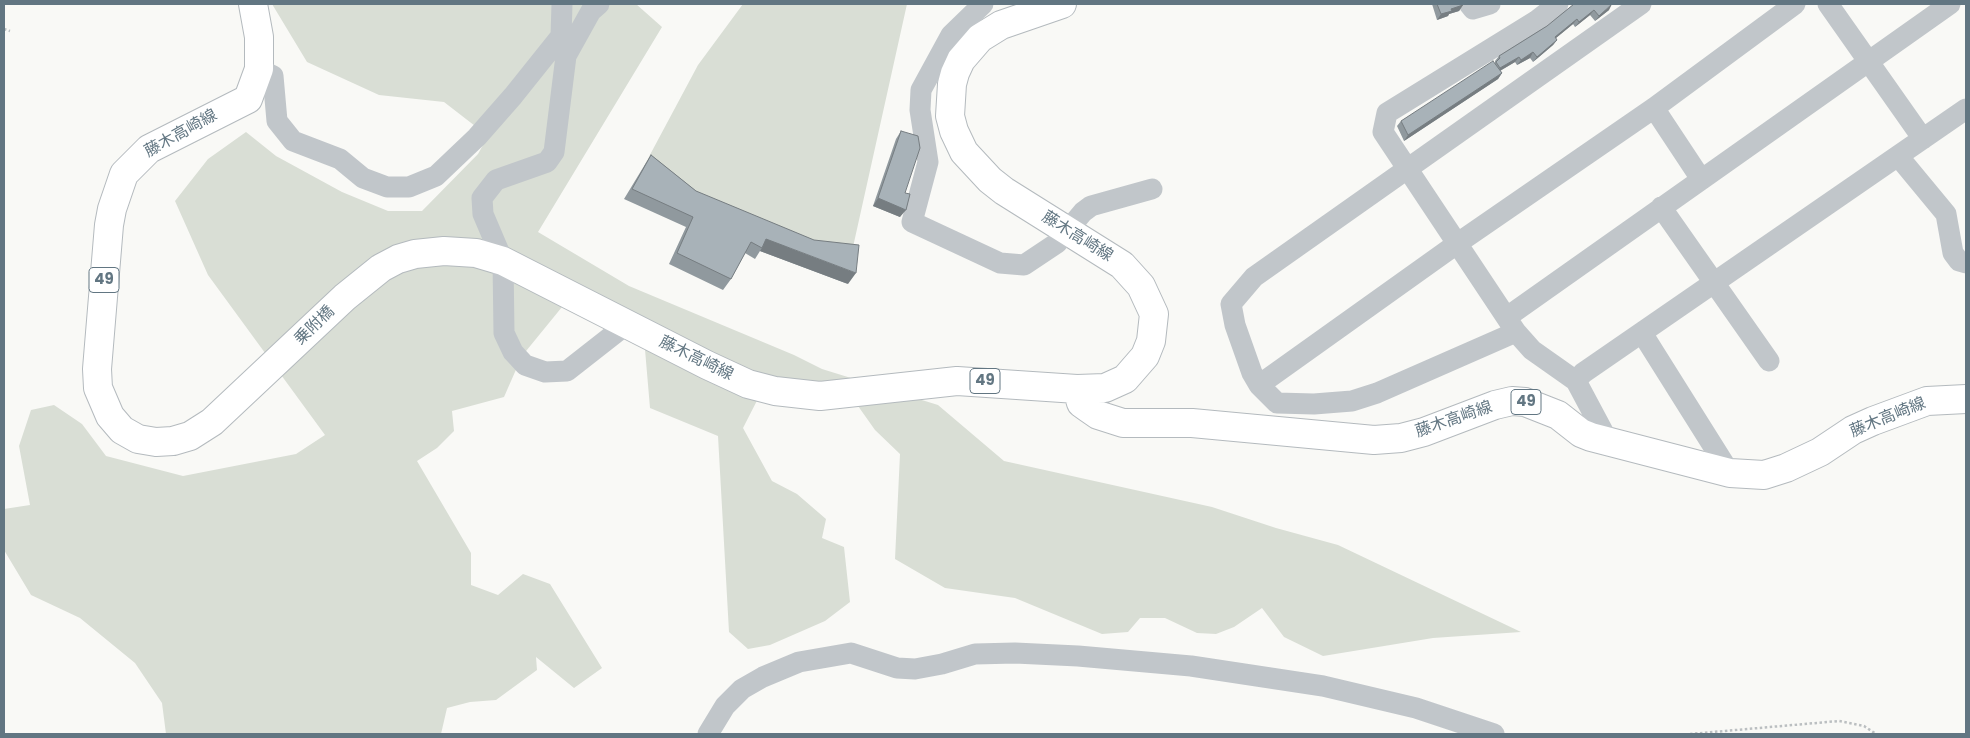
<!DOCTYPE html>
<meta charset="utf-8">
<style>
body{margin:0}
#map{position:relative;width:1970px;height:738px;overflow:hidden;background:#f9f9f6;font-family:Poppins,sans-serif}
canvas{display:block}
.frame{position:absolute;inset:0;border:5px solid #627682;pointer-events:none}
</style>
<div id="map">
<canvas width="1970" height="738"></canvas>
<div class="frame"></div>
</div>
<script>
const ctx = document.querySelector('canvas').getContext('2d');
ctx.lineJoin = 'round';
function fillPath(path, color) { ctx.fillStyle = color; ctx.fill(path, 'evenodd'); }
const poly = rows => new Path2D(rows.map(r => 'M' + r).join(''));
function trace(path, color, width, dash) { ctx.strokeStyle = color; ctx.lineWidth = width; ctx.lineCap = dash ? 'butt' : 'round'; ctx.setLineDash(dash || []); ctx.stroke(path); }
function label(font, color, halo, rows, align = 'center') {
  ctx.font = font + ' Poppins,"Noto Sans JP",sans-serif'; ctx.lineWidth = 5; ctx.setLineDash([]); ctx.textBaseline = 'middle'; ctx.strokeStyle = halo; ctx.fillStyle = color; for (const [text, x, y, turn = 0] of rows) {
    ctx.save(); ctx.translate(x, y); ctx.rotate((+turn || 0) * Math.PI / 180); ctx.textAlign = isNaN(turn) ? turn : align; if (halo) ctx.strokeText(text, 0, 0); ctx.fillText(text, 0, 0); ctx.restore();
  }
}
fillPath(poly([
 [272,4,636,4,662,27,538,232,629,286,794,355,822,369,938,405,1004,461,1212,507,1276,528,1338,545,1521,632,1433,638,1323,656,1284,637,1262,608,1234,627,1216,634,1197,633,1165,618,1140,618,1128,632,1102,634,1015,598,945,588,895,559,900,454,875,430,846,389,766,383,743,428,772,481,797,494,826,519,822,538,844,547,850,602,825,621,770,645,748,649,729,632,718,436,650,408,643,326,571,282,562,307,522,356,504,397,452,411,454,431,437,448,417,461,471,553,471,585,498,595,523,574,550,584,602,668,574,688,536,657,537,670,496,700,470,702,447,708,441,734,166,734,162,703,135,663,80,618,31,595,4,550,4,509,30,505,19,446,31,410,54,405,82,424,106,456,183,476,296,454,325,435,208,275,175,201,208,159,246,132,276,156,342,192,388,211,422,211,478,154,488,136,444,102,379,95,307,62],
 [743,4,907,4,851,256,807,251,644,166,698,65]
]), '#d9ded5');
const major = poly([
 [253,4,259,37,259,69,248,99,149,149,124,174,112,209,109,225,97,369,98,388,110,416,122,430,138,439,156,442,173,441,190,436,212,422,345,297,381,268,398,259,415,254,444,251,476,253,503,261,707,365,748,384,775,391,820,396,957,381,1077,389,1105,388,1125,379,1145,356,1151,341,1154,314,1141,286,1122,265,1004,191,990,180,964,152,954,131,950,116,952,84,955,73,961,60,980,38,1001,25,1062,4],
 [1077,389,1081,403,1088,408,1098,415,1123,423,1192,423,1374,440,1401,438,1424,432,1495,405,1512,401,1525,402,1558,415,1581,433,1591,437,1730,473,1764,475,1786,468,1820,452,1853,430,1873,421,1927,401,1966,399]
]);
trace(major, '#b4babe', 30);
trace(poly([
 [4,29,10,31],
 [1690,734,1839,721,1864,726,1876,734]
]), '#bbbfc1', 2.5, [2.5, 2.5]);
trace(poly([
 [599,4,591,11,566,56,554,152,547,162,496,180,482,198,483,214,503,261,504,333,513,352,525,365,545,372,567,371,627,324],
 [983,4,951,35,921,90,920,110,928,162,912,222,1000,263,1024,265,1057,243,1083,212,1091,206,1152,189],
 [1469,4,1473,9,1490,4],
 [1558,4,1536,21,1387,113,1383,132,1516,332,1532,350,1576,381,1608,441],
 [1828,4,1923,139],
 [259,69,273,76,277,121,293,141,340,159,363,178,387,187,409,187,436,176,477,137,513,96,561,36,562,4],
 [1654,108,1701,179],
 [1898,156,1946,214,1953,253,1959,261,1966,263],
 [1661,207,1769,361],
 [1507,317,1950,4],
 [1516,332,1377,393,1352,401,1314,404,1277,403,1259,385,1252,373,1235,325,1231,304,1254,277,1641,4],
 [1642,333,1730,473],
 [1576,381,1583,373,1966,109],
 [1259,385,1458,243,1654,108,1795,4],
 [708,734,725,706,742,689,763,677,799,662,851,653,897,668,915,669,942,664,975,654,1015,653,1078,656,1191,666,1323,686,1416,708,1494,734]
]), '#c1c6ca', 21);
trace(major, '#fff', 28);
fillPath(poly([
 [1432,4,1462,4,1463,5,1459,11,1449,14,1448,16,1437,20],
 [1574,4,1609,10,1595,21,1590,15,1575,27,1573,24,1556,38,1557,40,1553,45,1533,62,1530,58,1517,65,1515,62,1500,71,1502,73,1498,79,1404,141,1397,126,1401,121,1495,63,1495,61,1499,56,1547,26],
 [901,131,905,193,900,217,873,206,896,139],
 [651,155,696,191,848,284,760,251,755,259,745,253,731,279,723,290,669,264,686,227,624,199,644,166]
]), '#90999e');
fillPath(poly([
 [1612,4,1609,10,1595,21,1599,16],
 [1463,5,1459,11,1449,14,1448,16,1437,20,1441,14,1451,9],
 [1594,10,1590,15,1575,27,1579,22],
 [1577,19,1573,24,1551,42,1555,37],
 [1557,40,1553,45,1533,62,1537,57],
 [1533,52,1530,58,1517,65,1521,60],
 [1519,57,1515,62,1496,73,1500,68],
 [1502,73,1498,79,1404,141,1408,135],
 [878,198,906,210,900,217,873,206],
 [766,239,856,273,848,284,760,251,762,248]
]), '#767d81');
const building = poly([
 [1437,4,1462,4,1463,5,1451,9,1452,11,1441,14,1437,4],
 [1574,4,1612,4,1599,16,1594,10,1579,22,1577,19,1555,37,1557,40,1537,57,1533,52,1521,60,1519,57,1500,68,1496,62,1500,58,1499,56,1547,26,1574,4],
 [1493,61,1502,73,1408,135,1401,121,1493,61],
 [901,131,918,136,920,148,905,193,910,194,906,210,878,198,901,131],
 [651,155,696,191,814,240,859,245,856,273,766,239,762,248,751,242,731,279,677,253,693,217,632,189,651,155]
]);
fillPath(building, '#a8b2b8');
trace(building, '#767d81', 1);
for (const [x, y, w] of [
 [104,280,30],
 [985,381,30],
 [1526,402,30]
]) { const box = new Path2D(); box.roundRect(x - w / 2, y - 12.5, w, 25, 4); ctx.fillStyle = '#fff'; ctx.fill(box); trace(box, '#627682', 1); }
label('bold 15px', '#627682', null, [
 ["49",104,280],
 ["49",985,381],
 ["49",1526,402]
]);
label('16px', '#627682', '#fff', [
 ["藤木高崎線",181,134,-29],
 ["藤木高崎線",1077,237,32],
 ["乗附橋",315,326,-44],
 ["藤木高崎線",696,359,26],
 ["藤木高崎線",1888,418,-22],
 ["藤木高崎線",1454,420,-19]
]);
</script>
